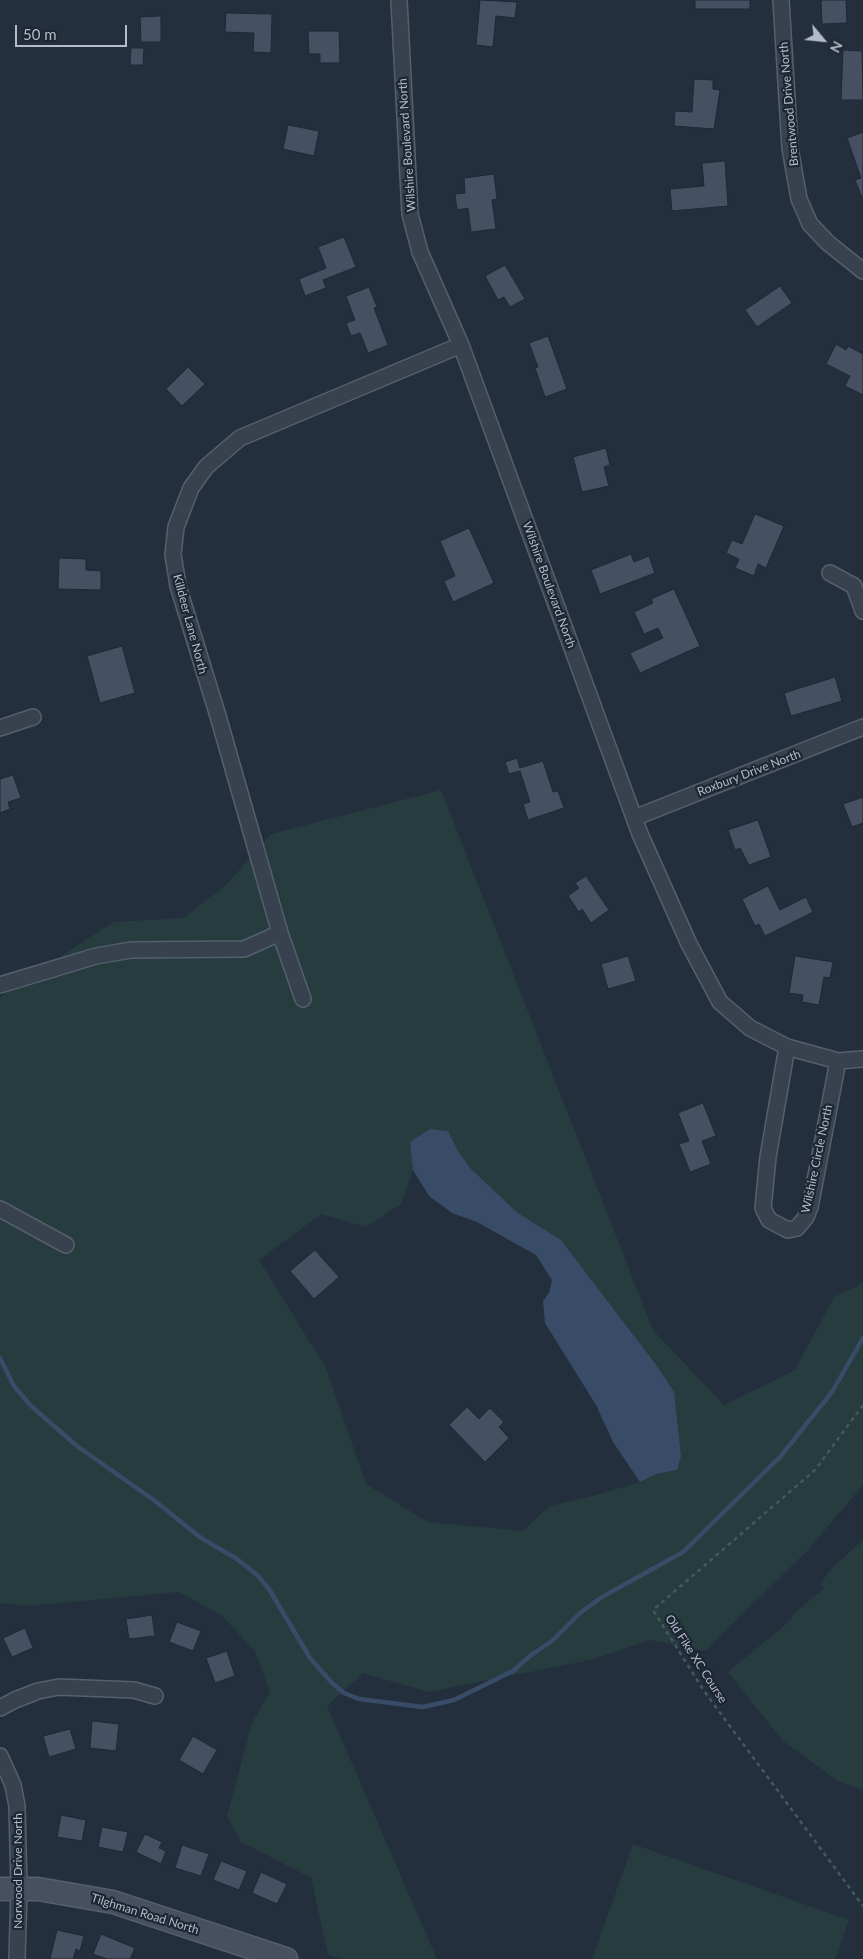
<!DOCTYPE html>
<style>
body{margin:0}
#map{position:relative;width:863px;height:1959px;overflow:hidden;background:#242f3e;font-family:Lato,sans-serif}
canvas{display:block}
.north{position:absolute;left:798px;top:15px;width:50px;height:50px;-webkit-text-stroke:4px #1d2633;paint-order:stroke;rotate:118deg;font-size:14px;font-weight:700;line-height:20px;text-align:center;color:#b4bcc9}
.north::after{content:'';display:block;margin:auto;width:18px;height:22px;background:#b4bcc9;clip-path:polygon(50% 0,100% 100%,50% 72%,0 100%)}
.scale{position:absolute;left:15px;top:25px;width:112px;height:22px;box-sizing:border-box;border:2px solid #b4bcc9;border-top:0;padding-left:6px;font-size:15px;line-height:18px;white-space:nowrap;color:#b4bcc9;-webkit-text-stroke:4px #1d2633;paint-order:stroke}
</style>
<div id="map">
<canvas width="863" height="1959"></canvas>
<div class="north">N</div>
<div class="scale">50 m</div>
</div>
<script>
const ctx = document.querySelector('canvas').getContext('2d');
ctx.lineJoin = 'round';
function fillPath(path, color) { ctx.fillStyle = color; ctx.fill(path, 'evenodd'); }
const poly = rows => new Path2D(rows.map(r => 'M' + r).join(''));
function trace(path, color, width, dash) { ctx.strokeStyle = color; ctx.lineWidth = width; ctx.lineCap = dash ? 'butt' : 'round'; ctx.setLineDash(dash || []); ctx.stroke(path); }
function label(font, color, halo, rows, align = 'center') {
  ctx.font = font + ' Lato,sans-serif'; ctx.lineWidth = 4.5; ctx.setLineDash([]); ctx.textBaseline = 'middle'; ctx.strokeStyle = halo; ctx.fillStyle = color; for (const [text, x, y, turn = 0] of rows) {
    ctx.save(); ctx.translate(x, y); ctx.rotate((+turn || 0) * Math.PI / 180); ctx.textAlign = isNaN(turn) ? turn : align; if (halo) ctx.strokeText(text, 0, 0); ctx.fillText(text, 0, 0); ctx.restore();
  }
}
fillPath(poly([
 [441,790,653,1330,724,1405,795,1370,834,1297,863,1283,863,1485,808,1550,705,1651,650,1640,591,1660,428,1692,363,1673,327,1706,437,1959,344,1959,328,1955,311,1878,241,1842,227,1816,252,1723,270,1692,255,1651,221,1615,179,1592,28,1606,0,1603,0,997,113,922,184,918,227,884,271,834],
 [448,1131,458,1151,471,1169,518,1213,561,1240,657,1366,677,1470,656,1474,640,1482,593,1496,549,1506,523,1531,428,1522,366,1484,326,1368,259,1260,321,1214,366,1227,401,1204,413,1170,410,1142],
 [863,1540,863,1790,838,1781,783,1741,728,1672,791,1620,795,1612,824,1589,820,1584,831,1569],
 [633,1844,849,1920,835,1959,592,1959]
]), '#263c3f');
fillPath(poly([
 [430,1129,448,1131,458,1151,471,1169,518,1213,561,1240,657,1366,674,1392,681,1456,677,1470,656,1474,640,1482,613,1442,596,1405,545,1323,543,1301,549,1293,552,1280,536,1255,477,1222,452,1213,429,1196,413,1170,410,1142]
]), '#394c67');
trace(poly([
 [0,1358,14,1386,30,1405,77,1446,155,1501,201,1538,237,1559,257,1575,269,1589,310,1658,332,1683,344,1693,359,1699,423,1707,454,1700,513,1671,531,1655,552,1641,580,1613,602,1597,683,1552,780,1457,832,1392,863,1338]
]), '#394c67', 4.5);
const building = poly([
 [480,0,517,2,515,18,496,16,493,47,476,45,480,0],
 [695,0,750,0,750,9,695,9,695,0],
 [821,0,846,0,847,23,822,24,821,0],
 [226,13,272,14,271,53,253,52,254,33,225,32,226,13],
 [161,16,161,42,141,42,140,17,161,16],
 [308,31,339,31,340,63,320,63,320,54,309,54,308,31],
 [131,48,144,48,143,65,130,65,131,48],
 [843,50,862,51,863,100,841,100,843,50],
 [694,79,713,80,713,89,720,90,714,129,674,126,675,111,692,112,694,79],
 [288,125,319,131,314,156,283,149,288,125],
 [863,132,863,197,862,198,855,180,861,178,847,138,863,132],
 [725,161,728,206,672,211,670,189,704,186,702,163,725,161],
 [494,174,497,199,492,200,496,229,471,232,468,208,457,210,455,194,465,193,464,178,494,174],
 [344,237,356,267,323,280,326,288,305,296,299,279,326,268,318,247,344,237],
 [505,265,525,299,510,307,504,297,498,300,485,276,505,265],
 [780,286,792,303,757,327,745,310,780,286],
 [369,287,377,307,374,308,388,345,368,353,360,333,351,336,346,323,355,320,346,296,369,287],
 [548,336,567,389,545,397,535,368,538,367,529,343,548,336],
 [836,344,846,350,848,346,863,354,863,395,845,386,850,376,826,364,836,344],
 [188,367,205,384,182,406,166,389,188,367],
 [606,448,610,465,604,467,609,486,582,492,573,457,606,448],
 [755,514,784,526,766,568,758,564,754,576,735,568,739,559,726,553,732,540,742,544,755,514],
 [469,528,494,583,453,602,444,581,455,576,440,541,469,528],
 [631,554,634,562,649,556,655,573,600,594,591,570,631,554],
 [59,558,86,559,86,570,101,571,101,590,58,589,59,558],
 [674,589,700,646,640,673,630,653,663,638,658,628,644,634,634,612,653,603,651,599,674,589],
 [122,646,135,693,100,703,87,656,122,646],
 [835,677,842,701,791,716,784,693,835,677],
 [517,758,520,768,543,761,553,792,558,791,564,808,528,820,523,804,530,802,520,771,509,774,505,762,517,758],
 [13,775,21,798,8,802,10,809,0,813,0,779,13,775],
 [863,797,863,823,852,827,843,804,863,797],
 [758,820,771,857,749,865,740,848,735,850,728,830,758,820],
 [586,876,609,910,591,923,582,909,579,912,568,896,579,888,575,883,586,876],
 [768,886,780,910,806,897,813,912,765,936,759,924,755,926,742,899,768,886],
 [628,956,636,981,608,989,601,964,628,956],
 [795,956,833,962,830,978,824,977,819,1005,802,1002,803,995,789,993,795,956],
 [703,1103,716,1136,702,1141,711,1164,690,1172,679,1144,689,1141,678,1113,703,1103],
 [315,1250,339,1277,314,1299,290,1271,315,1250],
 [467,1407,479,1419,490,1408,504,1422,499,1427,509,1438,485,1462,449,1425,467,1407],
 [152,1615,155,1636,129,1639,126,1619,152,1615],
 [177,1622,201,1631,193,1651,169,1642,177,1622],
 [25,1628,33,1648,12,1657,3,1638,25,1628],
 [227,1651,235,1676,215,1683,206,1658,227,1651],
 [92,1721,119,1724,116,1751,90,1748,92,1721],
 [70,1729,76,1749,49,1757,43,1736,70,1729],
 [193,1736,217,1750,203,1774,179,1760,193,1736],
 [61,1815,86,1820,82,1841,57,1837,61,1815],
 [102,1827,128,1832,123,1852,98,1847,102,1827],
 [145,1834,162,1842,159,1848,166,1851,161,1864,136,1852,145,1834],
 [182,1845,209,1854,201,1876,175,1868,182,1845],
 [221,1861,247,1871,239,1890,213,1880,221,1861],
 [261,1872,287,1884,277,1904,252,1893,261,1872],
 [57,1930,84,1936,80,1951,76,1949,73,1959,50,1959,57,1930],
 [101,1934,135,1948,130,1959,107,1959,93,1954,101,1934]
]);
fillPath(building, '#455162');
trace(building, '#1f2835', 1);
const street = poly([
 [399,0,410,214,420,252,461,345,640,834,689,944,720,1002,750,1028,787,1047,838,1061,863,1059],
 [781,0,790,148,799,199,810,224,828,243,863,271],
 [830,573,854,586,863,611],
 [0,728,33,717],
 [634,818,863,727],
 [0,985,96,956,131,950,244,949,280,933],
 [303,999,280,933,218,716,178,586,173,554,176,527,191,488,206,467,240,438,461,345],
 [787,1047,768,1157,763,1208,769,1220,788,1230,797,1228,806,1217,810,1207,838,1061],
 [0,1209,66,1245],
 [0,1708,15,1700,38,1691,59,1687,134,1690,155,1696],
 [0,1756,13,1785,17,1806,19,1889,17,1959]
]);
const secondary = poly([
 [0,1889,38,1889,113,1902,286,1959]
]);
trace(street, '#565f6c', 18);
trace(secondary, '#565f6c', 25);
trace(poly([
 [863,1405,815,1470,653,1610,704,1691,863,1906]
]), '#44595c', 2.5, [4, 4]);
trace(street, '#38414e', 15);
trace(secondary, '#465061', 22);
label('12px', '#b4bcc9', '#1d2633', [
 ["Brentwood Drive North",789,104,-95],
 ["Wilshire Boulevard North",407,145,-94],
 ["Wilshire Boulevard North",549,585,70],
 ["Killdeer Lane North",190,624,75],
 ["Roxbury Drive North",749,773,-21],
 ["Wilshire Circle North",817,1159,-78],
 ["Old Fike XC Course",696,1659,57],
 ["Norwood Drive North",18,1871,-90],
 ["Tilghman Road North",145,1914,17]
]);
</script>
